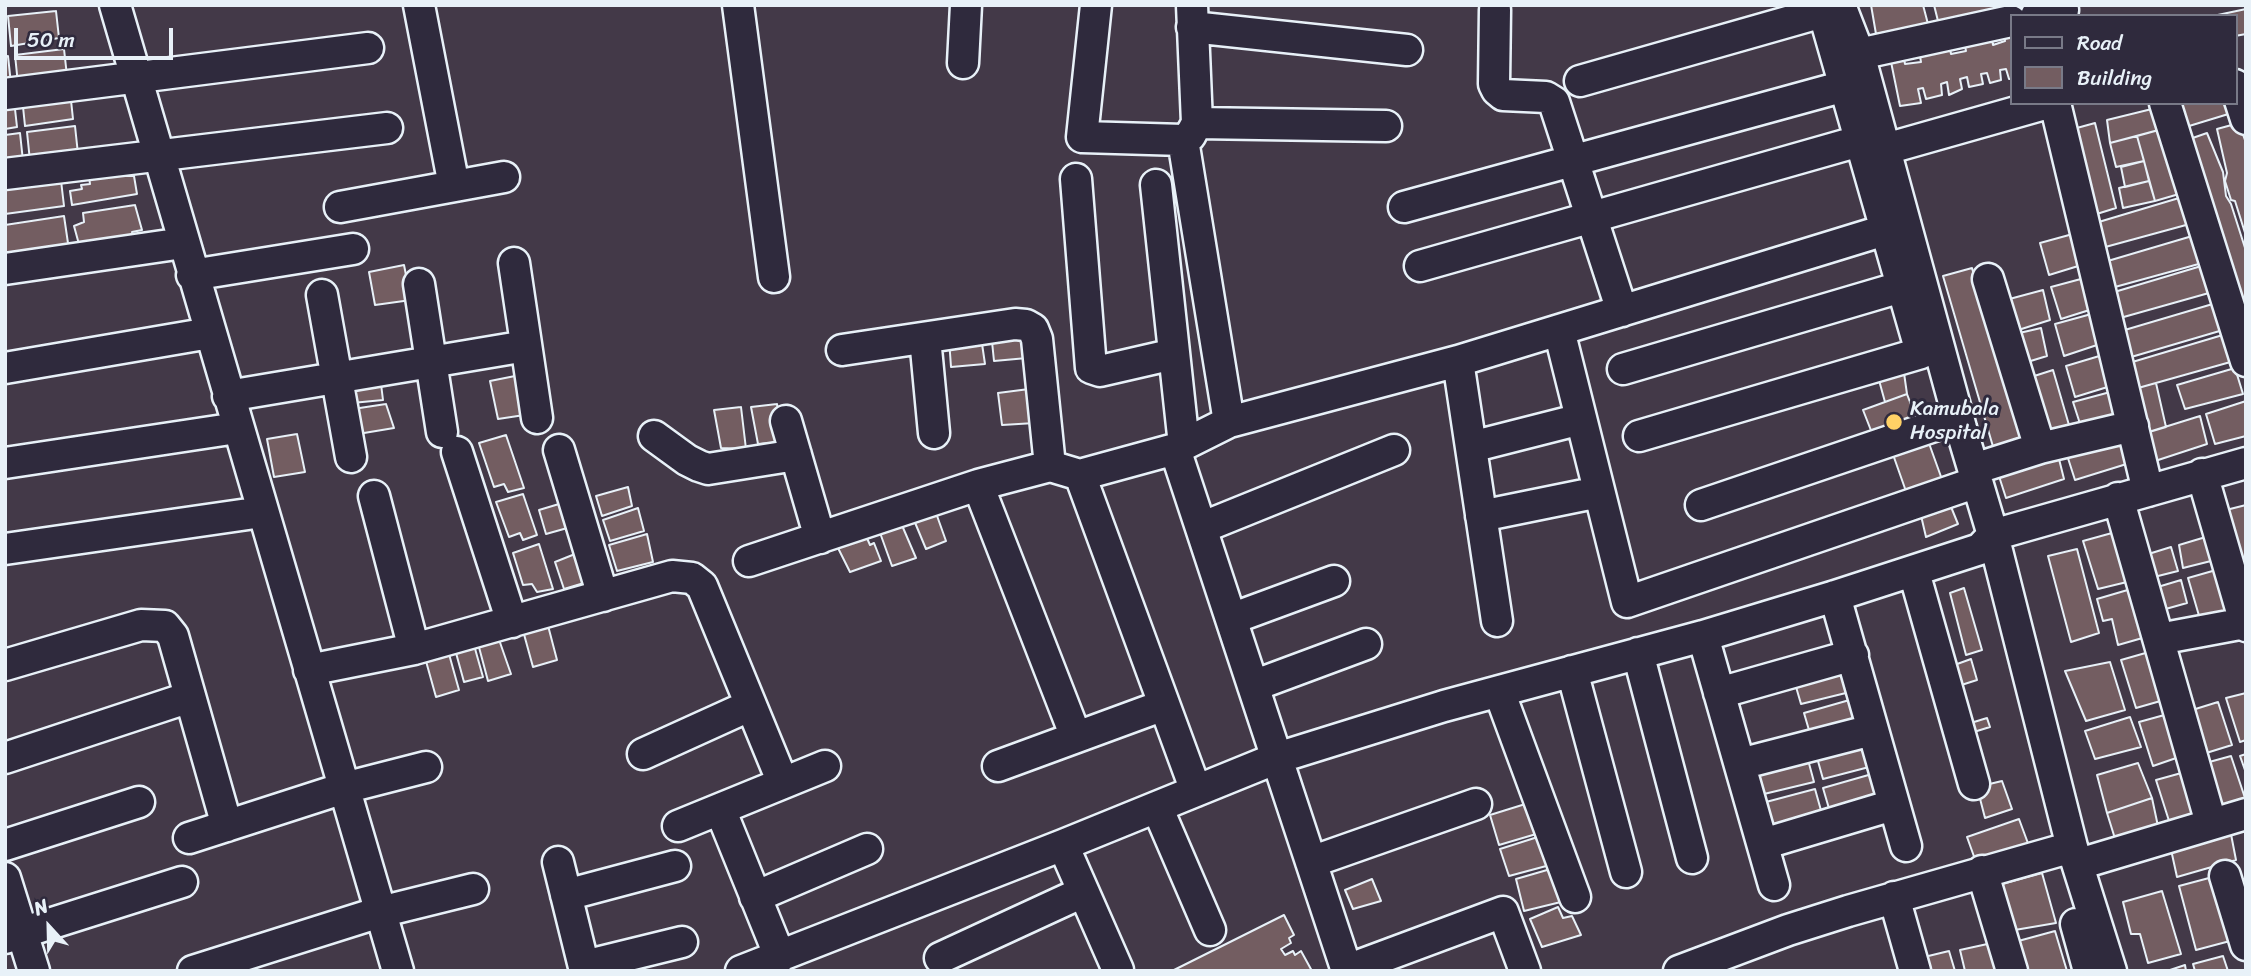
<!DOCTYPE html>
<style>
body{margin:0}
#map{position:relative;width:2251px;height:976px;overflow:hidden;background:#433948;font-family:Sriracha,sans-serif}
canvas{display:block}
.frame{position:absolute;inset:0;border:7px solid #e8f1f8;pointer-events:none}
.legend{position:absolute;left:2010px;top:14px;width:228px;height:91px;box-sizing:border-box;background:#2f2a3d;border:2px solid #797a88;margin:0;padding:9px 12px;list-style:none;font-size:21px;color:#e8f1f8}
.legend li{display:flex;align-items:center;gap:14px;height:35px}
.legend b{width:35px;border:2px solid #797a88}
.north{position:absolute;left:14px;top:892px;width:70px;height:70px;-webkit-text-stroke:5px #2f2a3d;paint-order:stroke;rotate:338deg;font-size:19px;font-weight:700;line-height:28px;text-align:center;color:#e8f1f8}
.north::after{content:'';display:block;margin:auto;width:24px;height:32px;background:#e8f1f8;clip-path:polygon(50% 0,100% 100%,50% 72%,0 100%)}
.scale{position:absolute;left:14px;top:28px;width:159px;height:32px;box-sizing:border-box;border:4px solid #e8f1f8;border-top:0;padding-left:9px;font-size:21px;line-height:24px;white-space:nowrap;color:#e8f1f8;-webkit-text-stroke:5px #2f2a3d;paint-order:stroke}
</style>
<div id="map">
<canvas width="2251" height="976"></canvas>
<div class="frame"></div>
<ul class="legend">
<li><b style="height:9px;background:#2f2a3d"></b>Road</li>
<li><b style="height:19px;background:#735d61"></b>Building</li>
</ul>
<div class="north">N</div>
<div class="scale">50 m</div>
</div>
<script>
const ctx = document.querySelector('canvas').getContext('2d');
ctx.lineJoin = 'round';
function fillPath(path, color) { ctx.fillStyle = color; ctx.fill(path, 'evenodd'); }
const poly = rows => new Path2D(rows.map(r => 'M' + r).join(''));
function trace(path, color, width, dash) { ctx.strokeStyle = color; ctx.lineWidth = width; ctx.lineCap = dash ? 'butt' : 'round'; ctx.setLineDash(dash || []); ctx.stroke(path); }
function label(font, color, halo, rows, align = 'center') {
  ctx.font = font + ' Sriracha,sans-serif'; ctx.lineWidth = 6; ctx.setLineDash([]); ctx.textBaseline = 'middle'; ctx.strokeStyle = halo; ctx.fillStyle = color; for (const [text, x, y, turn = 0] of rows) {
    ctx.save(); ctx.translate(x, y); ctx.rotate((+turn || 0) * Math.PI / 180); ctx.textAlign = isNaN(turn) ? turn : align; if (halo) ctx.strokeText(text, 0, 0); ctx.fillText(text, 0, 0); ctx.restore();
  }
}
const building = poly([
 [1871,5,1923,5,1928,24,1876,34,1871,5],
 [1934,5,2031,5,1939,25,1934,5],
 [2246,9,2246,34,2235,36,2235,16,2213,16,2246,9],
 [56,11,59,38,11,46,8,16,56,11],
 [2011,31,2011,79,2009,79,2006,69,2000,70,2001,80,1990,83,1987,73,1981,74,1983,84,1969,87,1967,77,1960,79,1962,89,1949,95,1947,82,1941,84,1942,95,1926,99,1923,88,1918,89,1921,103,1900,106,1890,57,1903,54,1905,64,1921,62,1919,51,1949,45,1951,54,1966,51,1964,42,1991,35,1993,45,2005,41,2004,33,2011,31],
 [64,49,67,76,18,84,15,55,64,49],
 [8,56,11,84,5,84,5,57,8,56],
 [70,91,73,119,25,126,22,97,70,91],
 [14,100,17,127,5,129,5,101,14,100],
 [2180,103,2233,103,2235,112,2176,130,2180,103],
 [2160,107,2166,128,2110,143,2107,120,2160,107],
 [2095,123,2116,208,2087,217,2066,131,2095,123],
 [2239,123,2246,143,2246,236,2235,201,2231,200,2225,181,2227,173,2217,129,2239,123],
 [75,126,78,154,30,161,27,132,75,126],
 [2166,128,2186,192,2155,201,2137,136,2166,128],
 [20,133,23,161,5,164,5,135,20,133],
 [2207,133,2223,172,2226,196,2231,204,2246,251,2246,340,2184,141,2207,133],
 [2137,136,2144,161,2116,167,2110,143,2137,136],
 [2144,161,2149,181,2125,187,2121,167,2144,161],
 [122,165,123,176,134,176,137,194,72,205,70,191,82,189,81,185,90,184,88,170,122,165],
 [60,172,64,206,5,214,5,180,60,172],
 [2149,181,2155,201,2123,208,2119,188,2149,181],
 [2189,195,2197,222,2098,249,2092,224,2189,195],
 [135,205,142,230,132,232,134,239,80,248,74,226,84,222,83,213,135,205],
 [64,216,69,250,5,259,5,225,64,216],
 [2080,232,2088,263,2049,275,2040,243,2080,232],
 [2199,234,2206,262,2104,290,2101,263,2199,234],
 [2208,264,2216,291,2113,320,2111,293,2208,264],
 [404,265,411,300,375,305,369,272,404,265],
 [1972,268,2023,443,1994,450,1943,276,1972,268],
 [2092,276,2099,307,2061,319,2051,287,2092,276],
 [2043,290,2050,320,2012,332,2002,301,2043,290],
 [2216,303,2223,330,2121,360,2118,332,2216,303],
 [2095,313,2103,343,2064,356,2055,324,2095,313],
 [2041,328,2047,356,2024,363,2015,334,2041,328],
 [991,332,1022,333,1027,358,994,361,991,332],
 [2226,334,2234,361,2131,390,2129,363,2226,334],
 [981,337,985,364,951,367,949,339,981,337],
 [2106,354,2114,385,2075,397,2066,366,2106,354],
 [1903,366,1907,394,1885,402,1877,373,1903,366],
 [2235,368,2243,394,2185,409,2177,385,2235,368],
 [2053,370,2071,432,2045,441,2028,378,2053,370],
 [525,374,531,414,498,419,490,381,525,374],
 [380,376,383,400,352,403,346,381,380,376],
 [2156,383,2166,427,2139,435,2131,390,2156,383],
 [1029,389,1035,423,1002,425,998,393,1029,389],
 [2114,391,2121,421,2083,433,2073,402,2114,391],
 [1907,394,1916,418,1872,433,1863,410,1907,394],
 [2246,401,2246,436,2215,444,2206,414,2246,401],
 [386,404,394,428,358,434,353,409,386,404],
 [777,404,783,442,758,444,751,407,777,404],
 [741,407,746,449,721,448,714,410,741,407],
 [2200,416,2207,444,2149,463,2139,435,2200,416],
 [297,434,305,472,274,477,267,439,297,434],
 [2126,434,2133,462,2075,480,2066,452,2126,434],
 [506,435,524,488,508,492,504,484,494,487,479,443,506,435],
 [1926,435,1944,485,1908,497,1890,446,1926,435],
 [2057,451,2064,479,2006,498,1997,470,2057,451],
 [628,487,632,506,602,516,596,496,628,487],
 [523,494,537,535,523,540,520,533,509,537,496,502,523,494],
 [1947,497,1958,524,1926,537,1919,507,1947,497],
 [569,501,578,525,546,534,539,510,569,501],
 [2246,505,2246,557,2237,559,2222,511,2246,505],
 [638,508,644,531,610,541,603,520,638,508],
 [911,513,936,513,946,541,926,549,911,513],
 [901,523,916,558,892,566,879,530,901,523],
 [863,529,870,545,874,543,881,561,850,572,836,544,863,529],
 [2112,533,2127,582,2098,589,2083,541,2112,533],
 [647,534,653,562,617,571,609,545,647,534],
 [2209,536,2215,560,2183,568,2179,545,2209,536],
 [539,544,553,589,537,592,532,584,523,585,513,553,539,544],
 [2171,547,2178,571,2146,579,2142,556,2171,547],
 [2077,549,2099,633,2071,642,2048,556,2077,549],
 [585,550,594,580,564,589,555,562,585,550],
 [2216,570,2231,618,2202,626,2188,578,2216,570],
 [2181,580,2187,603,2155,612,2151,589,2181,580],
 [1964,588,1982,650,1966,655,1950,593,1964,588],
 [2131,589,2146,637,2118,645,2112,619,2103,621,2097,599,2131,589],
 [546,618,557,660,533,667,522,627,546,618],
 [496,631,511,674,488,681,476,636,496,631],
 [472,638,483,677,464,682,453,642,472,638],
 [441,649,444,656,449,654,459,690,436,697,424,654,441,649],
 [2149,652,2164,700,2136,708,2121,660,2149,652],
 [1971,659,1977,680,1952,688,1946,668,1971,659],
 [2110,662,2125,710,2086,721,2065,671,2110,662],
 [1843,667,1850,692,1801,704,1794,680,1843,667],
 [2246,693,2246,740,2240,742,2226,698,2246,693],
 [1853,699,1861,725,1811,737,1804,713,1853,699],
 [2218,702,2232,745,2203,754,2189,711,2218,702],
 [2168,714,2182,756,2153,766,2139,722,2168,714],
 [2130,717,2141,747,2095,759,2085,731,2130,717],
 [1987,718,1990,727,1964,735,1961,726,1987,718],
 [1865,741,1873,766,1823,779,1816,754,1865,741],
 [2246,754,2246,773,2240,756,2246,754],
 [1807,756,1814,782,1764,794,1758,770,1807,756],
 [2231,756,2245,798,2216,808,2202,764,2231,756],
 [2138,763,2152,798,2107,813,2097,775,2138,763],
 [2185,772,2199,814,2170,824,2156,780,2185,772],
 [1872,774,1880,800,1830,812,1823,788,1872,774],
 [2002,781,2012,809,1985,818,1977,787,2002,781],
 [1815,789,1822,814,1772,826,1766,802,1815,789],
 [2152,798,2159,831,2117,845,2107,813,2152,798],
 [1535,801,1543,832,1499,845,1490,815,1535,801],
 [2019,819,2029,846,1976,862,1967,837,2019,819],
 [2230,829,2236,860,2177,877,2170,845,2230,829],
 [1544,835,1550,865,1509,876,1500,849,1544,835],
 [1554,868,1565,901,1524,911,1516,879,1554,868],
 [2042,873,2056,923,2009,931,1995,886,2042,873],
 [2209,878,2230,941,2196,950,2179,886,2209,878],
 [1372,879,1381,901,1353,909,1345,890,1372,879],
 [2162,891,2181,954,2148,963,2140,934,2131,934,2123,902,2162,891],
 [1558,907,1563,918,1572,916,1581,935,1542,947,1530,919,1558,907],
 [1284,915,1294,935,1289,938,1291,943,1281,949,1285,955,1293,951,1295,955,1301,951,1312,971,1172,971,1284,915],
 [2055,931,2067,971,2020,971,2011,943,2055,931],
 [1992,943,2000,971,1965,971,1960,950,1992,943],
 [1949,951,1955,971,1923,971,1920,958,1949,951],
 [2223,956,2228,971,2195,971,2193,964,2223,956],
 [2185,965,2186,971,2167,971,2185,965]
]);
fillPath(building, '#735d61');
trace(building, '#e8f1f8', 2);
const minor = poly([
 [115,5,398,971],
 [419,5,454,186],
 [738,5,774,277],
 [1096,5,1082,137,1183,140],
 [1192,5,1197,123,1190,136,1183,140,1229,422],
 [1840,5,1859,54,1961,428,1993,535,2072,847,2111,971],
 [1495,10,1494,84,1497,90,1503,95,1546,97,1554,102,1622,311],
 [1823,10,1921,352],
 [2036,16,2063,10],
 [1192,27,1407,50],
 [1859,54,2011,21],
 [963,63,966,5],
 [1580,81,1840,7],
 [2235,85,2246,119],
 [5,94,368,48],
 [2055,103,2148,491],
 [2165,103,2246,361],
 [1197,123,1386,126],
 [1868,154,2048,103],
 [5,174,387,128],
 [1076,179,1091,368,1100,371,1174,354],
 [1156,185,1184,445],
 [340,207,504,177],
 [1404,207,1863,81],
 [514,263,537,418],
 [1420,266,1877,136],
 [5,269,183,243],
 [192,275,353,249],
 [1988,279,2040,448],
 [419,284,442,432],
 [322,295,351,457],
 [1559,330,1627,602,1977,482],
 [925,338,934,433],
 [842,350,1015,324,1026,325,1033,329,1037,339,1050,466],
 [1458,361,1497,621],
 [5,368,210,333],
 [1623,369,1901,287],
 [228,396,526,346],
 [786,421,820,538],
 [654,436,687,460,699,466,708,469,796,455],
 [1639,436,1921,353],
 [1471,447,1581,419],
 [1175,449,1347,971],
 [559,450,603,596],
 [457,452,512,622],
 [5,463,237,428],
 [1974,469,2040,448,2133,426],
 [2202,474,2246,626],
 [1080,475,1196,791],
 [978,485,1076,737],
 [374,496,414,649],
 [2118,498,2211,823],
 [1701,505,1943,423],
 [1481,516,1599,492],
 [1201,528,1394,450],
 [5,549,262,512],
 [749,561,978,485,1050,466,1080,475,1175,449,1229,422,1458,361,1885,230],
 [1914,572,1974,784],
 [1835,596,1906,846],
 [1231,619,1334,581],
 [1703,636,1774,885],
 [2159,639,2245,623],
 [1638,653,1692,858],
 [5,665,141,625,165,626,173,636,227,826],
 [309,670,414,649,672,576,692,578,702,586,783,783],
 [1572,671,1626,872],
 [1253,686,1366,644],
 [1499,691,1575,897],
 [1719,693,1853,655],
 [643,754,751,705],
 [5,758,190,697],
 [1740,764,1872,730],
 [998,766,1164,705],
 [1157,807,1210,930],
 [720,809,780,957],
 [678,826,825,766],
 [189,838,344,788,426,767],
 [1763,844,1893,805],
 [5,845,139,802],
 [1063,845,1118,970],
 [558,862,585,971],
 [1311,862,1476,804],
 [2079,864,2246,814],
 [1982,871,2012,971],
 [2225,876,2246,945],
 [5,878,34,971],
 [566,895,675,866],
 [755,897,867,849],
 [1894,897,1915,971],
 [2076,924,2089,971],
 [5,938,182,882],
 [940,958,1083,892],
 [584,966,682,942],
 [1347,970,1503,912,1525,971],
 [193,971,380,912,473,889],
 [741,971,1063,845,1277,758,1444,706,1703,636,1835,596,1980,549,1993,535,2246,463],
 [1679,971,1788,930,1848,911,2072,847]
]);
trace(minor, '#e8f1f8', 35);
trace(minor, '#2f2a3d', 30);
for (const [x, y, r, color] of [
 [1894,422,9,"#ffd166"]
]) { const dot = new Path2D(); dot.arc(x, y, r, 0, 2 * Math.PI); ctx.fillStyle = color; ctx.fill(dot); trace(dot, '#2f2a3d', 2.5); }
label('21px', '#e8f1f8', '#2f2a3d', [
 ["Kamubala",1910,410],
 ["Hospital",1910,434]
], 'left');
</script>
